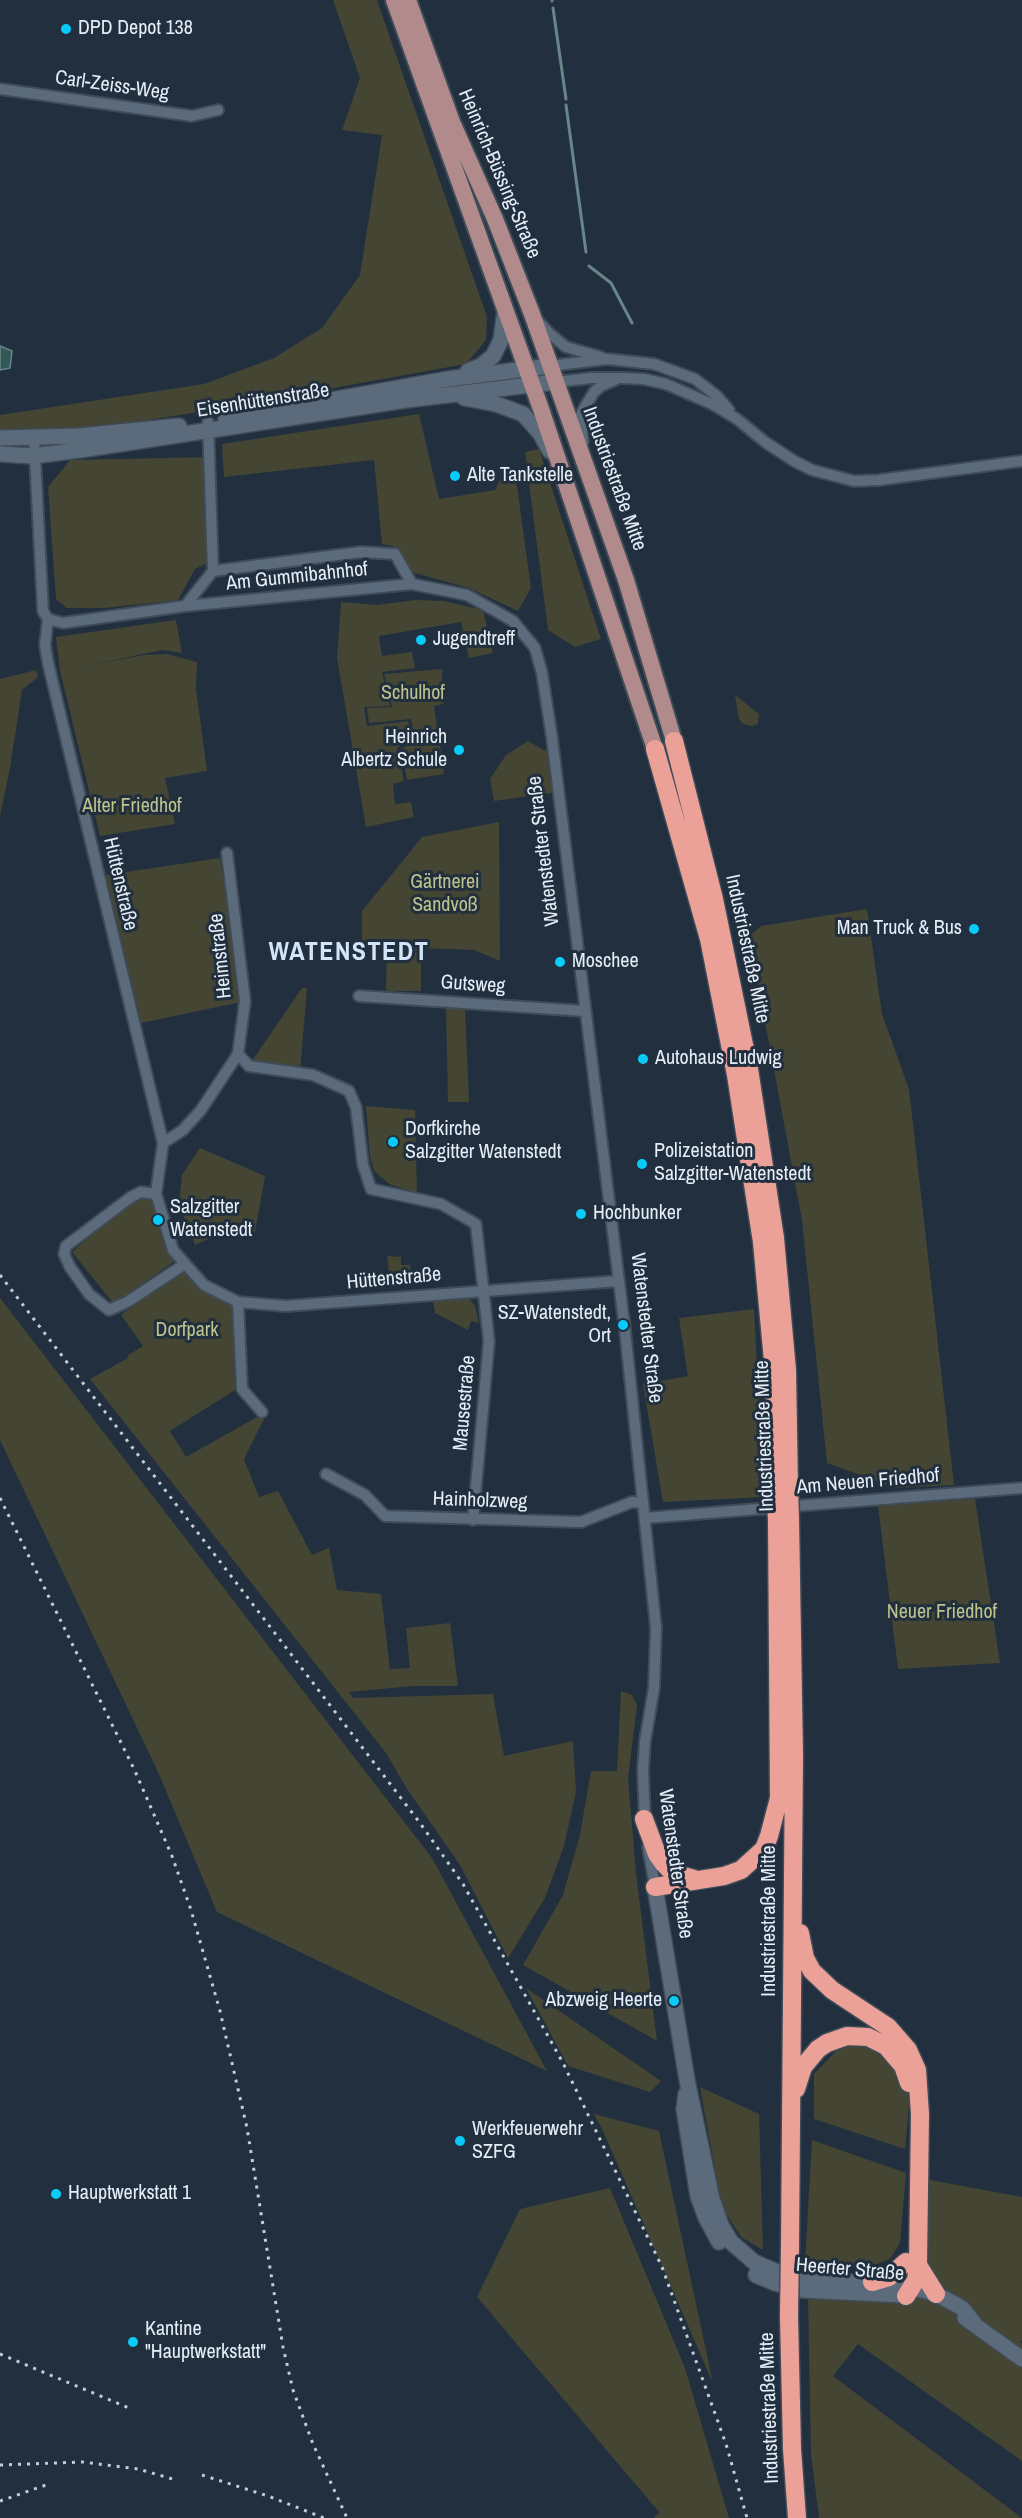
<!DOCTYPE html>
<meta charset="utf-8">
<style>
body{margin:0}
canvas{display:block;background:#212f3e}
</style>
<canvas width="1022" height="2518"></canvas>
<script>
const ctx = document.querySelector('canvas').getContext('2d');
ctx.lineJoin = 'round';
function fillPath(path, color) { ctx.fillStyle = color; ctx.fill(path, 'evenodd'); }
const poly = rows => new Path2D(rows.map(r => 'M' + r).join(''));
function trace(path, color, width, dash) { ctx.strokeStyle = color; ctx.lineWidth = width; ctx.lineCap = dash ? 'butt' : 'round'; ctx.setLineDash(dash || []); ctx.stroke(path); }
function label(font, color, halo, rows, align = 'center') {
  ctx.font = font + ' "Archivo Narrow",sans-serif'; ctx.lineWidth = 6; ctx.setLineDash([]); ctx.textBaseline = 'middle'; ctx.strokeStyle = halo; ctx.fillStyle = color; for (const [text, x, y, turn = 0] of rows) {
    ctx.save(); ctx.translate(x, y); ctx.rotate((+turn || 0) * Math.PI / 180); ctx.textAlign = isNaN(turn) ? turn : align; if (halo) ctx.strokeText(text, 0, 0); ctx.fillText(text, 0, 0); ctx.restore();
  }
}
fillPath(poly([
 [333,0,377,0,487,317,486,340,466,364,218,409,102,427,0,433,0,415,204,384,274,358,322,328,360,275,382,135,342,130,360,78],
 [419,414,439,499,495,490,501,478,513,479,517,486,531,588,518,611,469,588,411,572,393,546,382,544,374,460,224,477,222,444],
 [539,449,601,639,575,647,548,630,525,452],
 [213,457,213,560,195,569,178,600,104,608,67,608,56,599,48,487,70,460],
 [415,600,444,601,483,610,493,653,469,658,461,622,379,636,382,656,412,652,415,668,382,672,390,706,364,707,367,726,408,721,413,739,397,748,404,781,393,784,395,804,411,802,414,817,366,827,337,658,341,602,377,605],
 [176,620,182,653,162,650,91,665,144,655,167,654,197,662,196,689,207,771,165,778,175,824,100,836,60,671,56,637],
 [442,669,443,704,434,706,444,774,407,780,401,749,416,741,411,719,369,723,367,708,392,707,384,674],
 [36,670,38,677,22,690,10,768,0,816,0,679],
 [735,695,759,714,758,724,752,726,743,724,739,719],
 [528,741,548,752,552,793,494,801,490,779,506,755],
 [499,822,500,961,474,950,421,948,421,991,386,991,387,942,362,942,362,911,422,837],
 [220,858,241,1002,141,1023,106,875],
 [867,909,882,1014,909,1089,954,1485,896,1488,827,1463,802,1220,749,936,761,926],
 [302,988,307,988,300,1072,256,1065,252,1061],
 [446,1008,465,1009,469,1102,448,1102],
 [366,1106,415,1110,417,1193,389,1184,375,1172,370,1158],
 [200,1148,265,1176,255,1232,231,1237,213,1237,195,1245,179,1204,182,1175],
 [142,1195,153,1196,176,1260,114,1304,72,1252,131,1200],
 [387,1256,401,1257,401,1265,410,1265,412,1282,391,1287],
 [183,1269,234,1308,235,1390,170,1431,186,1457,259,1416,264,1419,244,1459,259,1497,278,1491,312,1555,329,1548,337,1590,381,1594,390,1669,410,1668,406,1628,450,1623,458,1686,412,1686,349,1692,353,1698,493,1694,504,1756,573,1741,576,1792,564,1846,545,1898,508,1958,460,1865,407,1789,386,1753,90,1379,128,1358,127,1356,143,1346,121,1315],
 [0,1298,432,1858,547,2071,217,1912,158,1772,0,1440],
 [469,1298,475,1306,479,1323,471,1321,468,1330,435,1313,433,1300],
 [754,1309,764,1497,663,1502,643,1384,688,1376,679,1318],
 [975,1499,1000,1663,898,1669,878,1505],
 [621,1691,632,1695,637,1705,628,1778,636,1873,657,2041,523,1965,563,1895,580,1835,591,1771,617,1771],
 [526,1988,661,2081,650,2092,568,2066],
 [841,2046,872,2047,897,2068,910,2094,905,2149,814,2119,814,2074],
 [700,2087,759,2114,763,2250,741,2237,722,2207],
 [594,2114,659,2131,713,2383,603,2131],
 [812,2140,906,2173,900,2243,890,2259,872,2266,805,2263],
 [925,2179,1022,2197,1022,2340,1020,2342,1022,2344,1022,2461,858,2344,833,2376,1022,2518,819,2518,811,2454,808,2297,907,2299],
 [610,2188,685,2368,729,2518,654,2518,659,2512,477,2297,520,2209]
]), '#444532');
const water = poly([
 [0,346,12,351,10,368,0,370,0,346]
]);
fillPath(water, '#335858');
trace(water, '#688588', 1.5);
trace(poly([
 [552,0,552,1],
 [553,8,566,99],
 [566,105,586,252],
 [589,266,611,283,632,323]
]), '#688588', 3);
const street = poly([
 [0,89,192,116,218,110],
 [538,321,549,333,566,347,601,357],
 [549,366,607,359,654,364,695,379,717,396,729,410],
 [555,382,591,378,622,378,644,379,666,384,712,404,737,419,765,442,794,461,812,470,854,481,879,480,1022,461],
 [34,438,43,611,48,619,45,645,48,663,163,1143,156,1194,173,1250,204,1285,238,1302,286,1306,619,1281],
 [583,442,581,415,586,405,594,392,601,386,615,380],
 [213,571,361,552,395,554,412,584],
 [185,606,213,571,208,422],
 [48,619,63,623,185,606,412,584,467,595,513,621,535,648,542,673,552,738,625,1330,656,1628,654,1688,645,1741,643,1770,645,1822],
 [359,996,584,1011],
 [238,1054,249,1066,313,1075,349,1091,356,1107,363,1165,371,1189,441,1204,476,1224,489,1341,473,1520],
 [163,1143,183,1130,201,1110,238,1054,245,1001,227,853],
 [156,1194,141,1192,131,1197,66,1246,64,1254,70,1267,89,1294,109,1310,127,1302,185,1264],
 [238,1302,242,1389,262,1412],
 [326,1474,365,1495,385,1516,581,1522,632,1502,643,1503],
 [645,1518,1022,1488],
 [648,1847,655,1887]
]);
const secondary = poly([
 [468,371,481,366,493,356,501,340,505,310],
 [464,398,496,404,523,414,540,433,550,451],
 [226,419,448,379,549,366],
 [0,438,78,436,179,426],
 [0,454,33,456,87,449,406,400,555,382],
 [655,1887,687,2080,712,2199,721,2225,731,2242,754,2262,784,2275,814,2280,891,2284,926,2291,942,2297,962,2308,974,2323],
 [686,2094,684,2109,698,2196,706,2218,719,2242],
 [756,2275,775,2283,803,2290,901,2295],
 [965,2318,1022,2359]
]);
const primary = poly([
 [394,0,541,409,655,749],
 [408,0,452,122,495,219,532,314,626,580,674,741]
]);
const highway = poly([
 [674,741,714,899,749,1069,775,1238,787,1370,789,1487],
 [655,749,709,939,736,1075,762,1242,774,1372,775,1489],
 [644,1819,657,1854,664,1864,673,1873,694,1879],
 [655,1887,724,1876,741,1870,764,1849,769,1836,779,1798,777,1520],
 [800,1933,805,1958,812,1971,832,1990,888,2027,908,2050,917,2070,920,2114,918,2265,916,2280,906,2296],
 [796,2089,803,2067,818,2049,827,2043,847,2036,868,2037,886,2046,903,2066,909,2083],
 [790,2246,794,1755,790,1519],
 [918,2265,936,2294],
 [872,2282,889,2277,906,2262],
 [789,2316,792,2449,797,2518]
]);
trace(street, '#3f4b57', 14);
trace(secondary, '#3f4b57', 18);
trace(primary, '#3f4b57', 20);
trace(highway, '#3f4b57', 21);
trace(street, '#5b6b7b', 10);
trace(secondary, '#5b6b7b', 15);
trace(primary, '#b18b8c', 16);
trace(highway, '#eba198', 18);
trace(poly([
 [0,1275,284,1645,420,1823,463,1884,563,2063,662,2267,726,2444,747,2518],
 [0,1498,135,1771,172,1856,191,1910,220,2011,247,2128,283,2347,293,2390,313,2444,347,2518],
 [0,2354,129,2408],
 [0,2465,83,2462,138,2469,176,2480],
 [202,2475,268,2496,324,2518],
 [0,2501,46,2485]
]), '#c3cdd8', 3, [3, 6]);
const highwayBridge = poly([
 [789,1487,790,1519],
 [775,1489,777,1520],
 [789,2316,790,2246]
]);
trace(highwayBridge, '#3f4b57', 21, []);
trace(highwayBridge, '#eba198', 18);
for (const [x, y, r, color] of [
 [66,29,6,"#08cbf9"],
 [455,476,6,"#08cbf9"],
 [421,640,6,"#08cbf9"],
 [459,750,6,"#08cbf9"],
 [974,929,6,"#08cbf9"],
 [560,962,6,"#08cbf9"],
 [643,1059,6,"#08cbf9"],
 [393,1142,6,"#08cbf9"],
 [642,1164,6,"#08cbf9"],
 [581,1214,6,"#08cbf9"],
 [158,1220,6,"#08cbf9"],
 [623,1325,6,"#08cbf9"],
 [674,2001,6,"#08cbf9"],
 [460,2141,6,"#08cbf9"],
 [56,2194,6,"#08cbf9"],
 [133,2342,6,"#08cbf9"]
]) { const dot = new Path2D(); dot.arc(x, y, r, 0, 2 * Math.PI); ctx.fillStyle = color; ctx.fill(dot); trace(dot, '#212f3e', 2); }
label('20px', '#e5eef8', '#212f3e', [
 ["DPD Depot 138",78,29],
 ["Alte Tankstelle",467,476],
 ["Jugendtreff",433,640],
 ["Heinrich",447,738,"right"],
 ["Albertz Schule",447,761,"right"],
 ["Man Truck & Bus",962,929,"right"],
 ["Moschee",572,962],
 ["Autohaus Ludwig",655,1059],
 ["Dorfkirche",405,1130],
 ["Salzgitter Watenstedt",405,1153],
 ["Polizeistation",654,1152],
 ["Salzgitter-Watenstedt",654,1175],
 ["Salzgitter",170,1208],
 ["Watenstedt",170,1231],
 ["Hochbunker",593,1214],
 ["SZ-Watenstedt,",611,1314,"right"],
 ["Ort",611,1337,"right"],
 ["Abzweig Heerte",662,2001,"right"],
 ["Werkfeuerwehr",472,2130],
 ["SZFG",472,2153],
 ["Hauptwerkstatt 1",68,2194],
 ["Kantine",145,2330],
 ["\"Hauptwerkstatt\"",145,2353]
], 'left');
label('20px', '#e5eef8', '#212f3e', [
 ["Carl-Zeiss-Weg",112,86,8],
 ["Heinrich-Büssing-Straße",499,174,67],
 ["Eisenhüttenstraße",263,401,-9],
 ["Industriestraße Mitte",614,479,70],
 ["Am Gummibahnhof",297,577,-6],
 ["Watenstedter Straße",544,851,-97],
 ["Hüttenstraße",120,884,77],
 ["Industriestraße Mitte",747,949,78],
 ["Heimstraße",221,956,-96],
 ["Gutsweg",473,985,4],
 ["Hüttenstraße",394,1279,-5],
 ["Watenstedter Straße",646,1328,83],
 ["Mausestraße",465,1403,-85],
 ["Industriestraße Mitte",765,1436,-92],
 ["Am Neuen Friedhof",868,1482,-5],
 ["Hainholzweg",480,1501,2],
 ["Watenstedter Straße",675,1864,82],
 ["Industriestraße Mitte",770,1921,-90],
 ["Heerter Straße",850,2270,5],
 ["Industriestraße Mitte",770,2408,-92]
]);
label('20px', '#bec38c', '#212f3e', [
 ["Schulhof",413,694],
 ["Alter Friedhof",132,807],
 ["Gärtnerei",445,883],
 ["Sandvoß",445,906],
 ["Dorfpark",187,1331],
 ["Neuer Friedhof",942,1613]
]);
ctx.letterSpacing = '1.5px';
label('bold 26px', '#d3e5f8', '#212f3e', [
 ["WATENSTEDT",349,953]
]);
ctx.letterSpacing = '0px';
</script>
